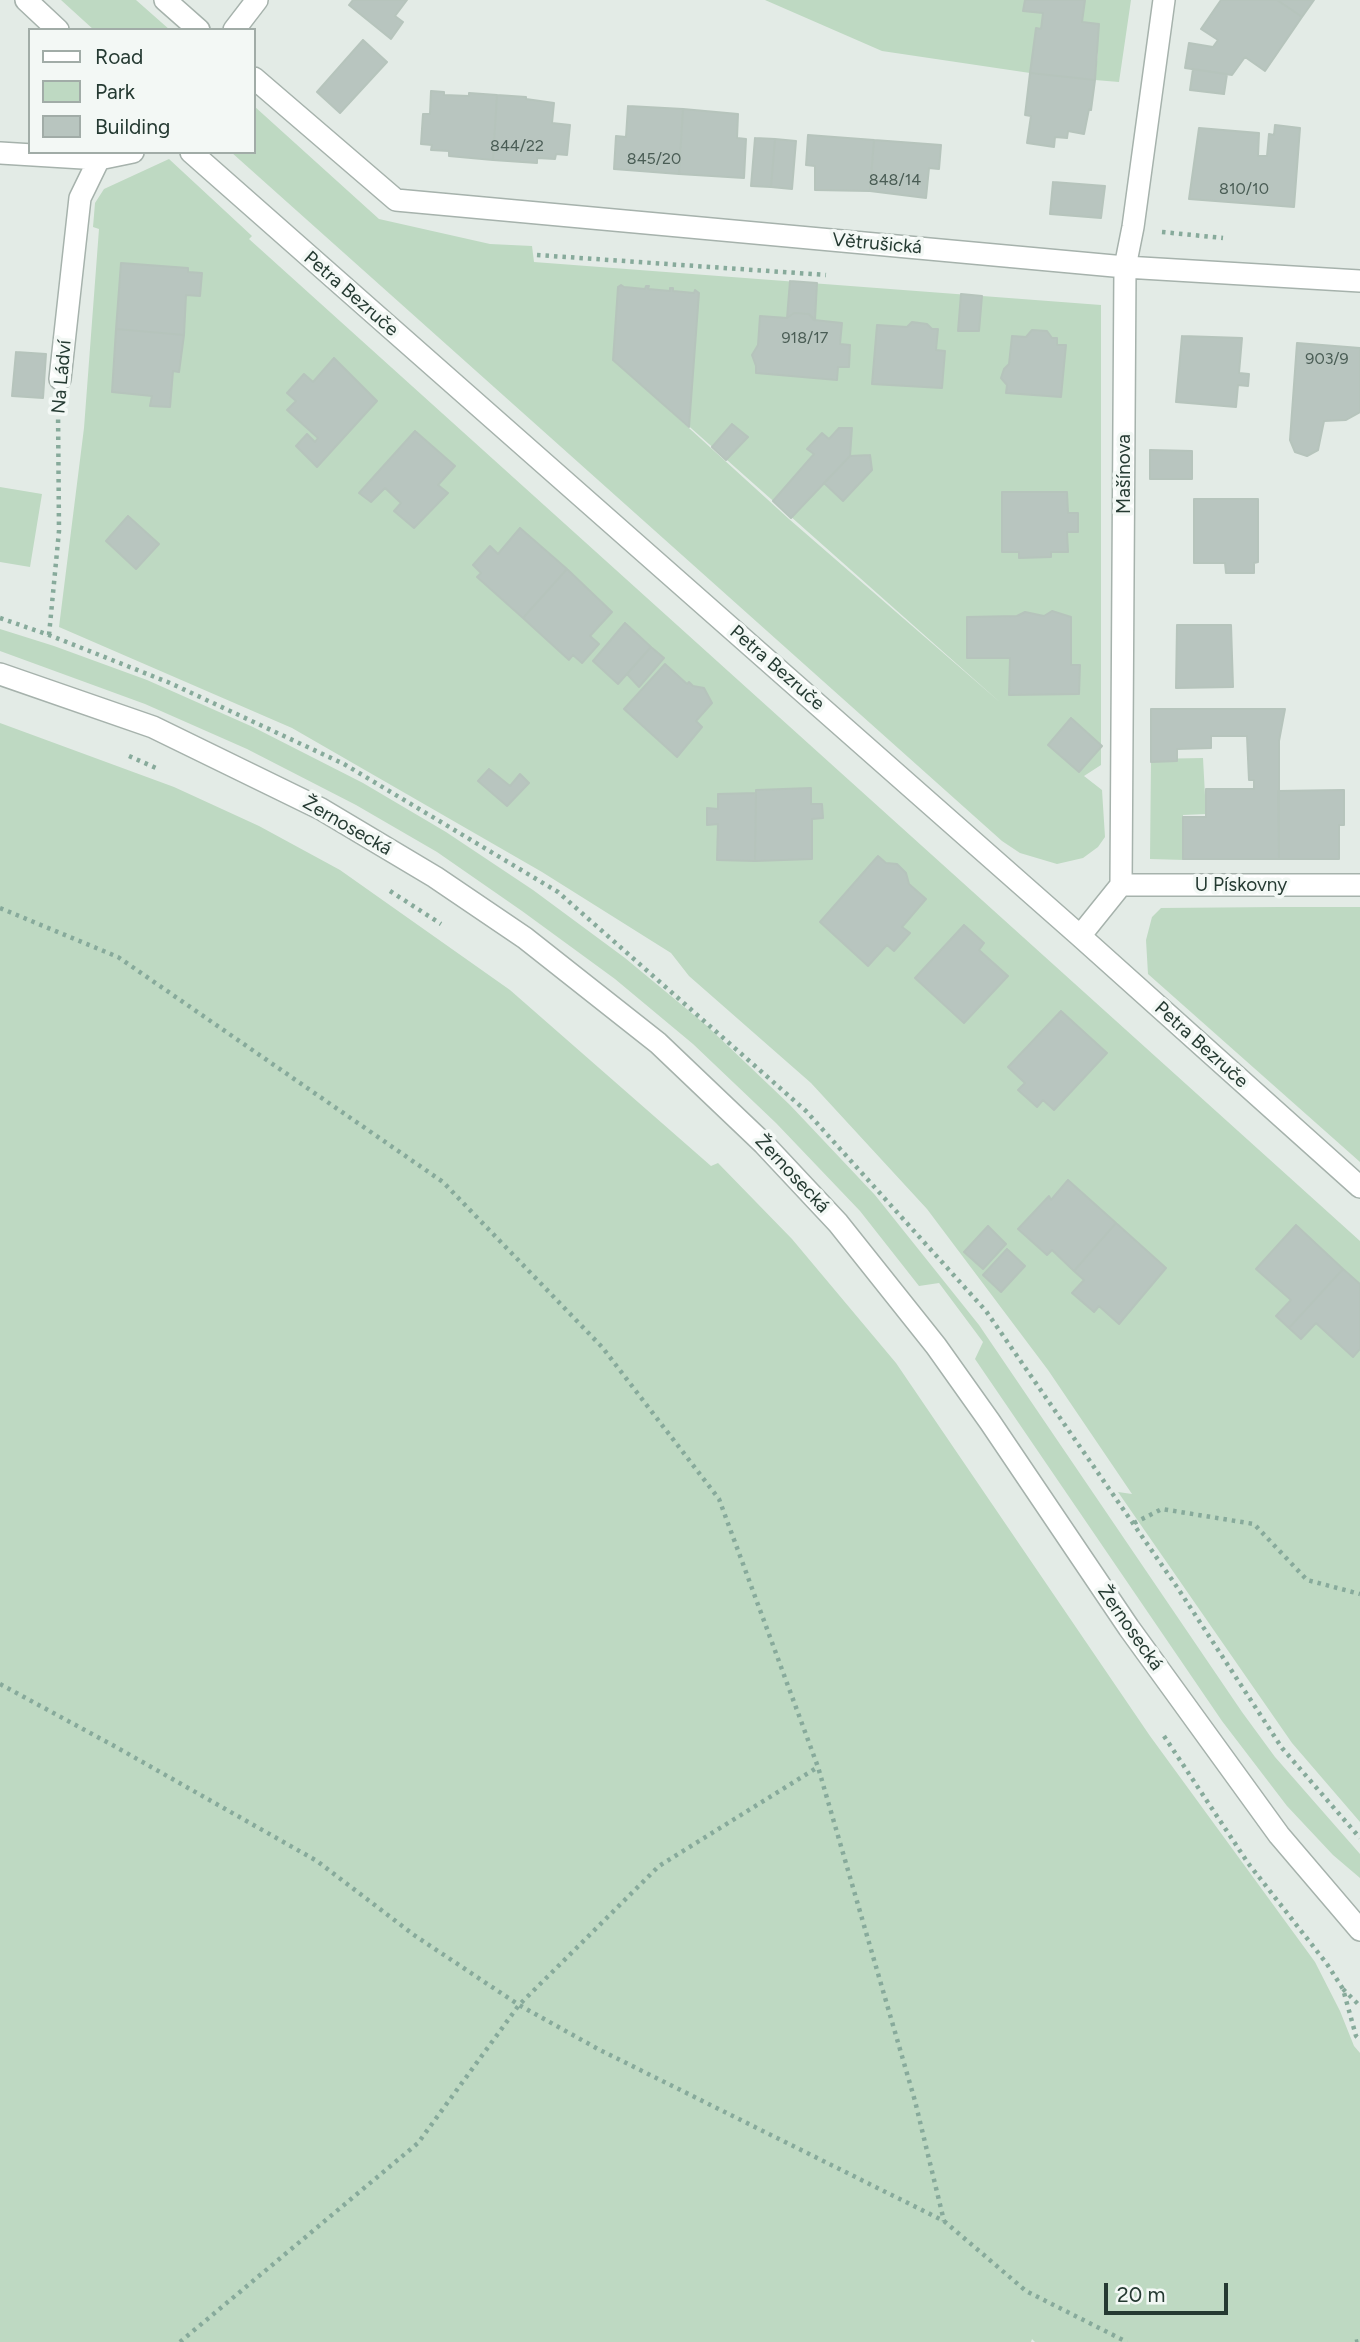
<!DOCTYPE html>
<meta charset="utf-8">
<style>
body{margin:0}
#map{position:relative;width:1360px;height:2342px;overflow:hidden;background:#e3ebe6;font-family:Figtree,sans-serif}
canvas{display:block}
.legend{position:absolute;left:28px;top:28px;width:228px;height:126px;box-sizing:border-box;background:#f3f8f5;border:2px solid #a1aca7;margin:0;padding:9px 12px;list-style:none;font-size:21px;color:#253a32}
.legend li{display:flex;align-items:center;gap:14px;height:35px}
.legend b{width:35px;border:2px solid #a1aca7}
.scale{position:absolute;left:1104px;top:2283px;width:124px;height:32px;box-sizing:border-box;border:4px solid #253a32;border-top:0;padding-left:9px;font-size:21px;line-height:24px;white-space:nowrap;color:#253a32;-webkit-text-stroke:5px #f3f8f5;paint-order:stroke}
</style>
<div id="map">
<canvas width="1360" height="2342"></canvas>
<ul class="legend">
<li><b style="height:9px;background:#fff"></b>Road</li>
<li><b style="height:19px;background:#bed9c2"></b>Park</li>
<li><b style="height:19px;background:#b8c5bf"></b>Building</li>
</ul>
<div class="scale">20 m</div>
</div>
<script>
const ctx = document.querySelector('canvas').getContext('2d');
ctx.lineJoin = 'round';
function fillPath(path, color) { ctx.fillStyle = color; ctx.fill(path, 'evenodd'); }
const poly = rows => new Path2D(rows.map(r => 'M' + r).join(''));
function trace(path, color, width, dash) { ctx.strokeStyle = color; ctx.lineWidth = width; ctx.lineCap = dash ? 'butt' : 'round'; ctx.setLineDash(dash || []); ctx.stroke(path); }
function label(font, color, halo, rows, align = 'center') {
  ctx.font = font + ' Figtree,sans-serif'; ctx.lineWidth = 7; ctx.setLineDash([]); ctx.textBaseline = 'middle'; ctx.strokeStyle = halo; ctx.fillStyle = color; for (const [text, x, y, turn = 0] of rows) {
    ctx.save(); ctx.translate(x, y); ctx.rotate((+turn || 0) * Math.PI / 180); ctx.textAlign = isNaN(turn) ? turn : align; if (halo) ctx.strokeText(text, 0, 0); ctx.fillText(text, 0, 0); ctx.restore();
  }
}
fillPath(poly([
 [61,0,136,0,170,30,94,30],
 [765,0,1025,0,1023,11,1043,13,1041,29,1036,28,1030,73,882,51],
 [1085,0,1131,0,1119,82,1095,80,1098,52,1095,51,1082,22],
 [254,106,379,219,490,244,532,246,534,262,1101,305,1101,765,1084,776,1102,790,1105,837,1098,847,1083,858,1057,864,1020,853,1002,841,231,152,254,152],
 [612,358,1002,704,789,519],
 [169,159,252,236,249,239,1360,1241,1360,1822,1292,1743,1118,1492,1132,1494,1048,1370,927,1209,811,1083,689,976,671,953,542,872,292,728,59,627,84,428,99,229,93,227,95,203,104,189],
 [128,516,159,544,136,569,106,541],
 [0,487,42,494,30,567,0,562],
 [0,629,54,646,147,680,253,727,363,783,446,832,533,890,625,958,706,1025,790,1105,875,1195,979,1325,1242,1712,1275,1757,1360,1854,1360,1878,1333,1855,1287,1806,1222,1721,975,1359,983,1342,939,1283,919,1286,860,1211,776,1123,693,1044,615,979,522,911,437,852,356,805,247,749,145,704,0,651],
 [0,723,174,787,259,826,340,870,510,990,711,1166,718,1163,792,1239,896,1363,1150,1736,1315,1962,1340,2011,1354,2046,1360,2053,1360,2342,1035,2342,1032,2339,1031,2342,0,2342],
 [1203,758,1206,814,1183,815,1184,860,1150,859,1151,759],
 [1278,907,1360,907,1360,1162,1148,974,1146,940,1152,917,1161,908]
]), '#bed9c2');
const building = poly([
 [353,0,407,0,395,16,403,22,391,39,349,5,353,0],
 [1025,0,1085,0,1082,22,1099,24,1095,80,1030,73,1036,28,1041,29,1043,13,1023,11,1025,0],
 [1221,0,1277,0,1302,17,1265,71,1245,57,1232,75,1185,68,1189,43,1213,47,1218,40,1201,29,1221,0],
 [1277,0,1314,0,1302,17,1277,0],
 [363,40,387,62,340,113,317,92,363,40],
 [1193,69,1227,74,1224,94,1190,90,1193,69],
 [1030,73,1095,80,1091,110,1089,109,1084,134,1068,131,1067,138,1055,137,1054,147,1027,143,1031,116,1025,115,1030,73],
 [431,91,444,92,444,95,469,96,469,93,497,95,493,160,449,156,449,151,431,150,432,145,421,144,423,114,430,114,431,91],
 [497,95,526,97,526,99,554,103,552,123,570,125,567,155,556,154,555,159,537,158,537,163,493,160,497,95],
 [628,106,683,109,679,174,614,169,616,136,626,137,628,106],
 [683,109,738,114,737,138,746,139,744,178,679,174,683,109],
 [1275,125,1300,128,1294,207,1189,199,1199,128,1259,133,1258,156,1267,156,1269,134,1274,135,1275,125],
 [808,135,874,140,870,191,815,190,815,166,806,165,808,135],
 [755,138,775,139,771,187,751,186,755,138],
 [775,139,796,141,792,189,771,187,775,139],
 [874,140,941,145,939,169,929,168,926,198,870,191,874,140],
 [1053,182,1105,186,1101,218,1050,214,1053,182],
 [121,263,188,268,188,272,202,273,200,296,186,295,184,335,116,329,121,263],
 [790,281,817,283,815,320,809,314,794,313,787,318,790,281],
 [621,285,624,287,645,289,646,286,649,286,648,289,670,291,670,288,673,288,673,291,694,293,695,290,699,293,689,427,613,360,618,287,621,285],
 [961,294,982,296,979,331,958,331,961,294],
 [794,313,809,314,814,320,842,323,840,344,850,345,849,367,838,367,837,380,756,373,756,366,752,355,758,345,760,316,787,318,794,313],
 [912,322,927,324,932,329,938,329,936,350,945,351,942,388,872,384,877,325,907,327,912,322],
 [116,329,184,335,179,372,173,371,170,407,150,406,152,396,112,392,116,329],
 [1032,330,1047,331,1052,338,1057,338,1057,345,1066,345,1061,397,1006,393,1007,385,1001,378,1004,369,1009,364,1012,336,1026,337,1032,330],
 [1182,336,1242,338,1239,373,1249,374,1248,386,1238,385,1236,407,1176,402,1182,336],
 [1297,343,1360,348,1360,412,1346,420,1324,421,1318,450,1307,456,1295,452,1290,440,1297,343],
 [16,352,46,354,43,398,12,396,16,352],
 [334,358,377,401,317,467,296,446,307,434,315,442,318,438,287,410,296,401,287,393,304,374,313,382,334,358],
 [732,424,748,437,726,460,712,447,732,424],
 [839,428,852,428,850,456,791,518,773,501,814,454,807,449,822,433,829,439,839,428],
 [415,431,455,466,438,485,448,493,414,528,394,511,401,503,385,488,371,502,359,493,415,431],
 [1150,450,1192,451,1192,479,1150,479,1150,450],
 [870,455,872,470,843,501,824,483,850,456,870,455],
 [1002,492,1067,492,1068,513,1078,513,1078,532,1067,532,1068,552,1051,552,1051,557,1019,558,1019,552,1002,552,1002,492],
 [1194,499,1258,499,1258,562,1254,563,1254,573,1226,573,1225,563,1194,563,1194,499],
 [128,516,159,544,136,569,106,541,128,516],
 [520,528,567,569,523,618,477,577,481,573,473,565,490,546,498,554,520,528],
 [567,569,612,612,590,636,599,644,582,663,573,655,569,660,523,618,567,569],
 [1052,611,1071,617,1071,665,1080,665,1079,694,1009,695,1010,658,967,658,967,617,1017,616,1025,612,1044,616,1052,611],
 [625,623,651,647,618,684,593,661,625,623],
 [1177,625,1231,625,1233,687,1176,688,1177,625],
 [651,647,664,658,639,687,627,674,651,647],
 [665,664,687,684,689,682,693,686,704,688,712,703,696,721,702,727,677,757,624,709,665,664],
 [1151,709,1285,709,1279,741,1279,859,1183,859,1183,817,1206,817,1206,789,1254,789,1254,780,1249,780,1247,736,1211,736,1211,748,1177,749,1177,761,1151,762,1151,709],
 [1071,718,1102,746,1079,772,1048,745,1071,718],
 [489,769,510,786,520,774,529,783,507,806,478,781,489,769],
 [811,788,811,804,822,804,823,818,812,819,812,859,755,861,756,790,811,788],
 [1344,790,1344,825,1339,825,1339,859,1279,859,1278,791,1344,790],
 [756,793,755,861,717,860,718,824,707,825,707,808,718,809,718,794,756,793],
 [878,856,886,863,897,864,906,873,909,884,926,899,902,927,910,933,894,951,887,945,868,966,820,922,878,856],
 [964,925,984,943,979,950,1008,976,964,1023,915,978,964,925],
 [1061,1011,1107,1053,1054,1110,1043,1100,1037,1107,1018,1090,1025,1083,1008,1067,1061,1011],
 [1068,1180,1116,1223,1074,1271,1052,1250,1047,1255,1018,1229,1049,1196,1051,1200,1068,1180],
 [1116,1223,1166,1268,1119,1324,1099,1306,1094,1312,1072,1293,1084,1280,1074,1271,1116,1223],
 [1296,1225,1343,1269,1289,1328,1276,1316,1291,1300,1256,1269,1296,1225],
 [988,1226,1006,1244,983,1269,964,1252,988,1226],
 [1007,1249,1025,1266,1001,1292,983,1275,1007,1249],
 [1343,1269,1360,1284,1360,1349,1353,1357,1316,1323,1301,1339,1289,1328,1343,1269]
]);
fillPath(building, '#b8c5bf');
trace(building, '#b6c4bc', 2);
const minor = poly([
 [26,0,58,30],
 [165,0,199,30],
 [234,30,257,0],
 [254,78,396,200,1125,267,1360,281],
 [191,152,1080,936,1360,1187],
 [0,153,99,159],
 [60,379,80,198,99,159,133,152],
 [0,674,153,727,321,809,435,877,525,938,658,1043,764,1144,838,1223,936,1346,990,1422,1129,1628,1279,1835,1360,1930],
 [1121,885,1360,885],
 [1080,936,1121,885,1125,267,1133,227,1164,0]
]);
trace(minor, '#a6b2ac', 24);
trace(poly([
 [1162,232,1223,238],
 [537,255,826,275],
 [0,618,49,635,170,683,344,764,558,892,806,1111,986,1311,1177,1587,1282,1748,1360,1838],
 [49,635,59,531,58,409],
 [129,756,156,768],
 [390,891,441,924],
 [0,908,118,957,443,1182,602,1347,719,1499,818,1767,915,2101,944,2221],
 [1134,1523,1162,1509,1254,1524,1307,1580,1360,1594],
 [0,1684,116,1747,317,1861,414,1935,519,2005,598,2049,944,2221,1026,2291,1127,2342],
 [1164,1736,1248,1863,1327,1964,1343,1989,1356,2036,1360,2040],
 [1343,1989,1360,2006],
 [180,2342,418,2143,519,2005,659,1866,818,1767],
 [1355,2342,1360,2341]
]), '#87aa9b', 4.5, [3.5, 5]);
trace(minor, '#fff', 21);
label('16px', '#4a5d55', null, [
 ["844/22",517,146],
 ["845/20",654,159],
 ["848/14",895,180],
 ["810/10",1244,189],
 ["918/17",805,338],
 ["903/9",1327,359]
]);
label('19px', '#253a32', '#f3f8f5', [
 ["Větrušická",877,244,5],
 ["Petra Bezruče",351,294,41],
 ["Na Ládví",62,377,-85],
 ["Mašínova",1124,474,-90],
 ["Petra Bezruče",777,668,41],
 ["Žernosecká",347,826,30],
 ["U Pískovny",1241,885],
 ["Petra Bezruče",1201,1045,42],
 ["Žernosecká",792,1174,47],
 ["Žernosecká",1130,1628,55]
]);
</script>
